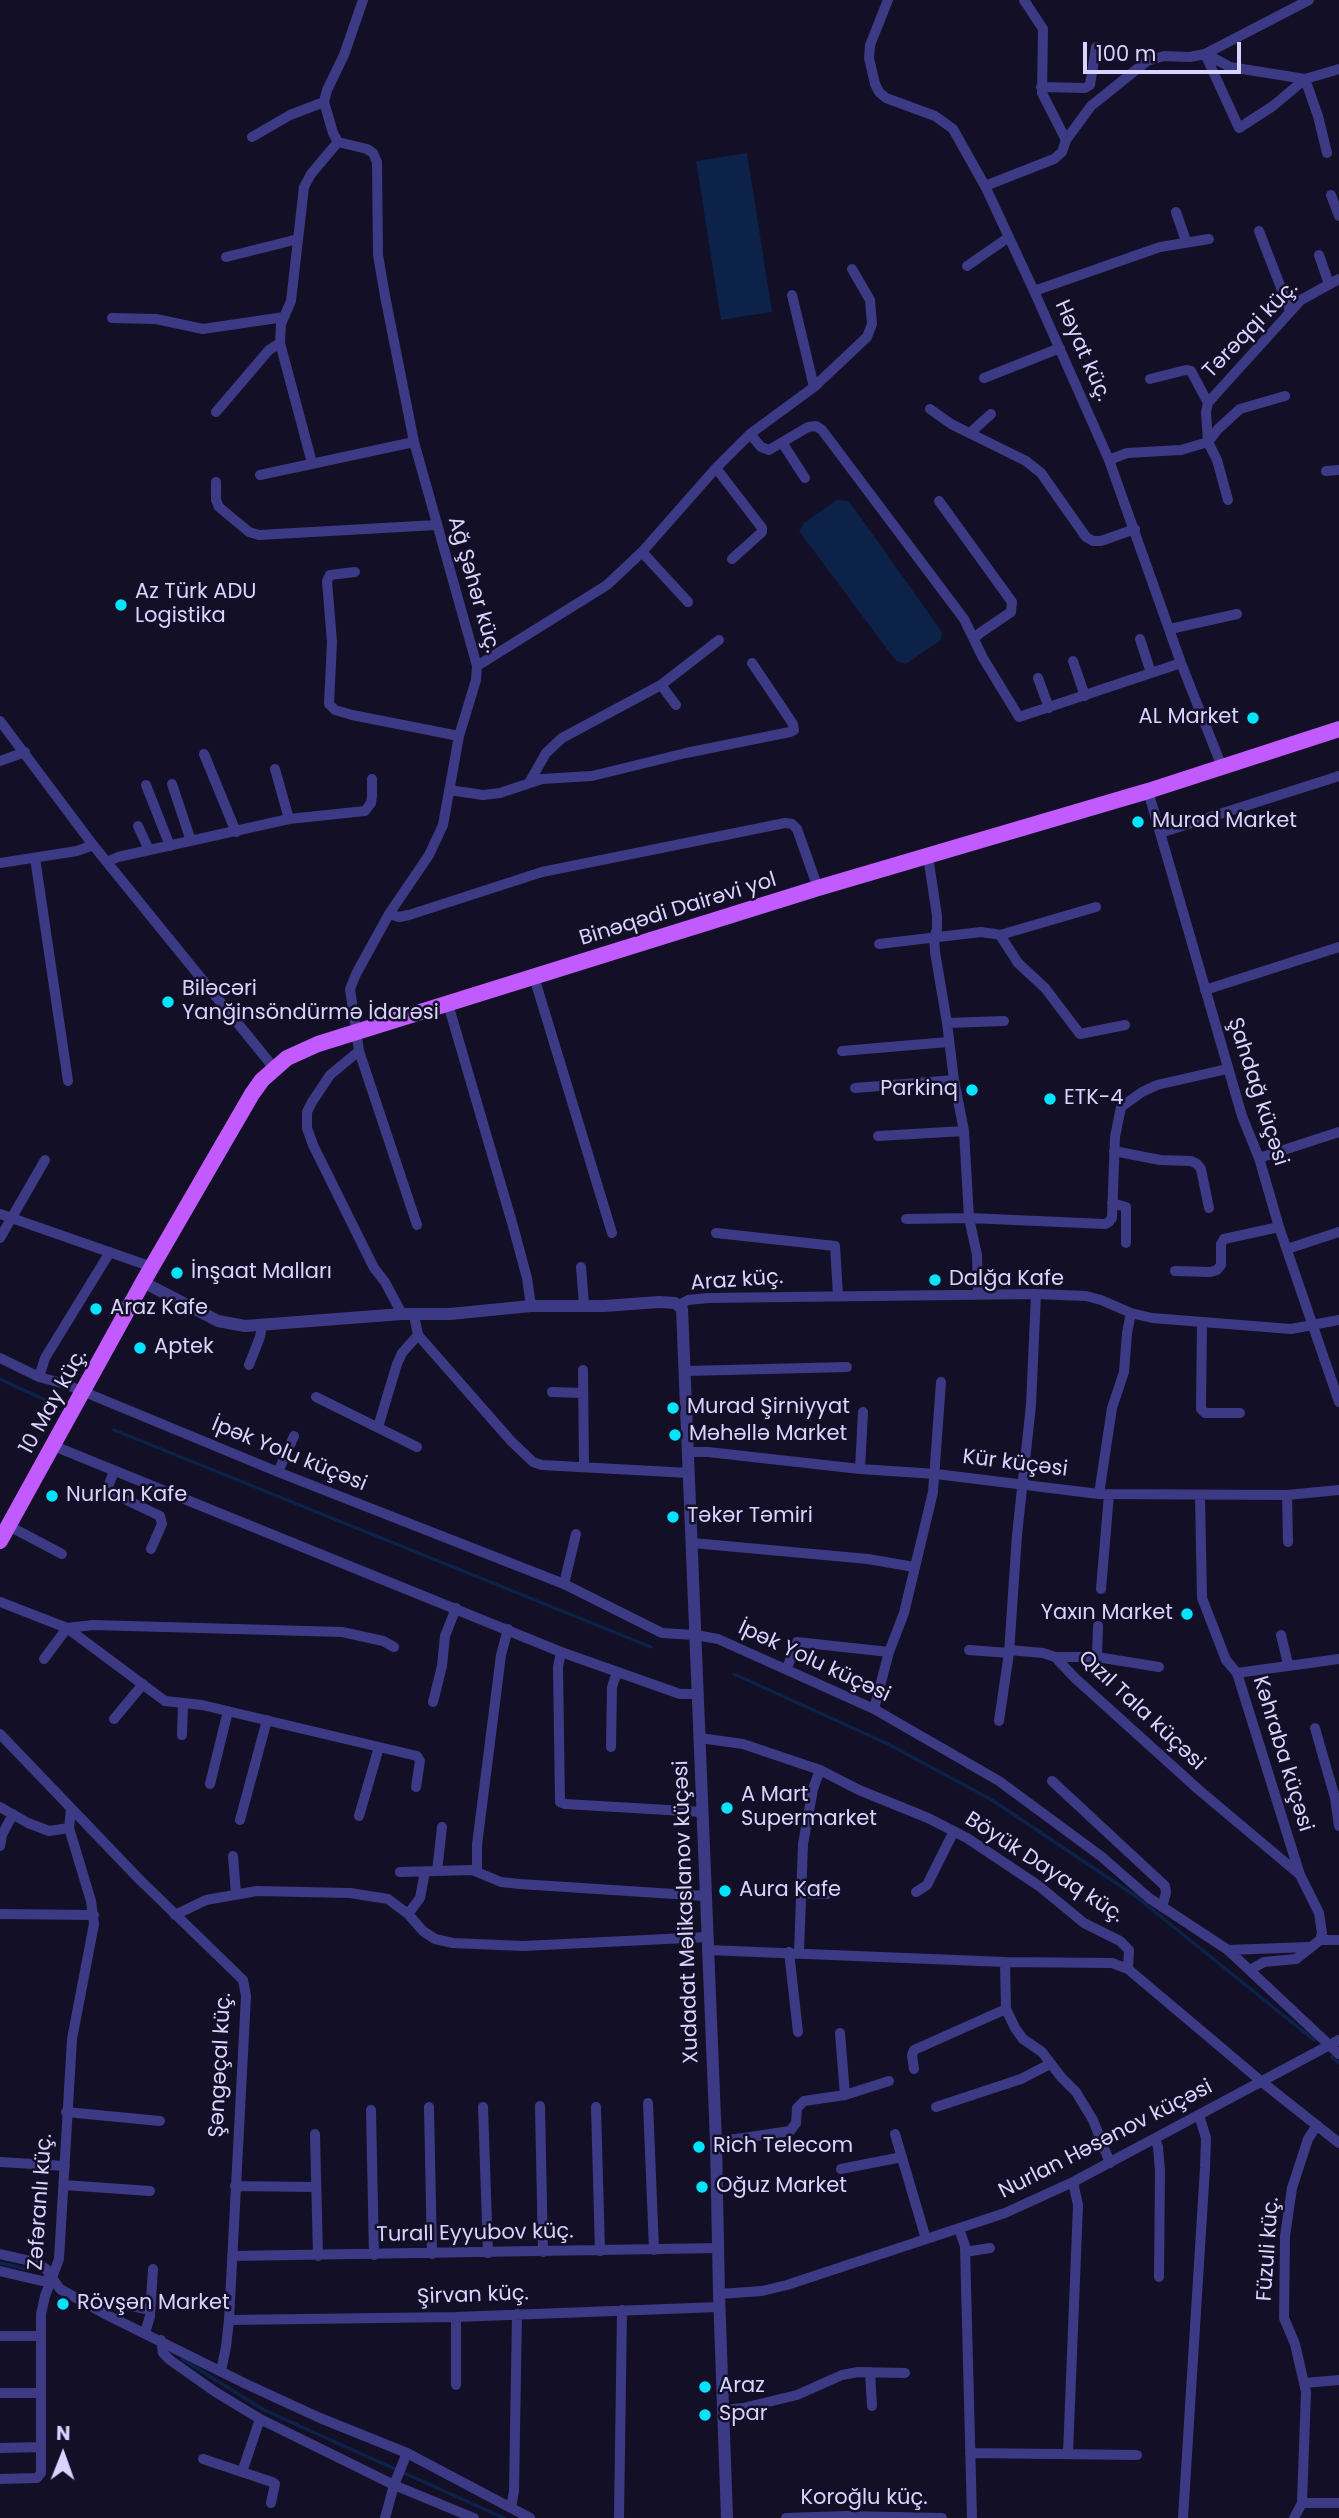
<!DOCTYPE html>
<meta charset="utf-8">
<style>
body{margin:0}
#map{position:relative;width:1339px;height:2518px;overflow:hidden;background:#130f26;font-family:Poppins,sans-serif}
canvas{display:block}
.north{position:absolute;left:28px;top:2420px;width:70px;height:70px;-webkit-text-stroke:5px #130f26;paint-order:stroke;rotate:1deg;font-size:19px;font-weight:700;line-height:28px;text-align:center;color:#d9d4ff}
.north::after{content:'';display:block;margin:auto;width:24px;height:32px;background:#d9d4ff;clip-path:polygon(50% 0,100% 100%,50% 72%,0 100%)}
.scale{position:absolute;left:1083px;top:42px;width:158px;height:32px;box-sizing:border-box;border:4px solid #d9d4ff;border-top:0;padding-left:9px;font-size:21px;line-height:24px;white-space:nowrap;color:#d9d4ff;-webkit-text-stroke:5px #130f26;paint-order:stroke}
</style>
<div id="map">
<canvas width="1339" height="2518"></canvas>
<div class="north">N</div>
<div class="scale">100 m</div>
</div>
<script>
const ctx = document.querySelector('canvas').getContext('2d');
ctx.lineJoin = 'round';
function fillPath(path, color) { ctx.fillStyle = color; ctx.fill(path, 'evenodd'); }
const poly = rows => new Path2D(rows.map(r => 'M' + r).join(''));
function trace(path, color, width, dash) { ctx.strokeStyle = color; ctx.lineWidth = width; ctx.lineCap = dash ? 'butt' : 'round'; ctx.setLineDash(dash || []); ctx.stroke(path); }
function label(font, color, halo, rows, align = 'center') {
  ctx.font = font + ' Poppins,sans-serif'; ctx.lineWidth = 5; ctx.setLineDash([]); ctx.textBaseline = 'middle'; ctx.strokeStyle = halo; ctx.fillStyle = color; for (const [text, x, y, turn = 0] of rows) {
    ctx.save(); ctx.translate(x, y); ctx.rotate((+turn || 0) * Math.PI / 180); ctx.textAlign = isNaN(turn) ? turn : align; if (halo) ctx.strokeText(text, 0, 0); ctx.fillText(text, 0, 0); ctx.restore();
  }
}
fillPath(poly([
 [747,153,772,312,721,320,696,161],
 [837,500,848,501,854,508,942,632,941,640,906,664,896,661,799,531,804,523]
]), '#0c2248');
trace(poly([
 [0,1379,45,1400],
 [114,1430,651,1647],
 [734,1674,888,1744,992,1800,1134,1895,1314,2040],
 [1332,2057,1339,2063],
 [0,2263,26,2269],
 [182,2359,264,2410,504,2518]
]), '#0c2248', 3.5);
trace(poly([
 [363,0,344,55,327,90,324,102,333,133,338,142,367,149,373,153,377,162,378,255,385,296,414,442,477,666,476,680,459,736,443,825,429,855,389,914,356,974,350,989,359,1051,417,1225],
 [888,0,870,45,869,58,875,84,879,92,886,98,935,116,953,129,985,186,1034,291,1109,460,1181,663,1222,767],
 [1024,0,1043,29,1042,93,1066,140],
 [1205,54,1239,128,1273,106,1305,79,1339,69],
 [1206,54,1230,67,1305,79,1318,116,1327,153],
 [1041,87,1085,88,1090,85,1096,47],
 [252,137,290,115,324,102],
 [985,186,1054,159,1062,152,1066,140,1091,106,1147,61,1164,56,1190,57,1205,54,1309,0],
 [1331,195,1339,216],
 [1176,212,1186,241],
 [1259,231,1290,311],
 [1319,255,1329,284],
 [226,257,298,239],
 [967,266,1009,237],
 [1034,291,1160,247,1209,239],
 [792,295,814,387],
 [112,318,156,319,203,329,284,317],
 [280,343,312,463],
 [984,378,1060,348],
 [1150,379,1186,370,1191,371,1208,403],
 [930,409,951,424,1026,461,1041,473,1086,537,1093,541,1101,541,1135,529],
 [216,412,269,350,280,343,281,324,291,301,304,187,311,174,338,142],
 [970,433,991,414],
 [750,434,761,447,769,450,808,427,816,426,822,430,964,619,983,658,1019,717,1181,663],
 [783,444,805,478],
 [1109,460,1127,453,1181,450,1208,442,1206,412,1208,403,1214,396,1301,300,1339,279],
 [716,468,762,528,762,532,732,559],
 [1326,471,1339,470],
 [260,475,414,442],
 [216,482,216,500,219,507,249,532,259,535,436,525],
 [1228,500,1217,460,1208,442,1218,429,1240,409,1285,396],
 [939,501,1012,602,1011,612,980,633,974,639],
 [642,552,688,602],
 [355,572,330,575,327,581,332,642,329,704,335,710,352,715,459,736],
 [1170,629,1237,614],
 [1140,639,1151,673],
 [1073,661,1085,696],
 [477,666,607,585,642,552,716,468,750,434,814,387,867,337,872,324,870,300,852,269],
 [1038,678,1049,708],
 [661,685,676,705],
 [0,721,93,845,274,1068],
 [204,754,236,832],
 [0,761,25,752],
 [275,769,289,819],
 [529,783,546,753,562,738,661,685,719,640],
 [172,784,191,841],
 [146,785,170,846],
 [449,790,483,795,500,793,542,779,592,776,686,753,790,732,794,730,793,724,752,663],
 [1148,791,1242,1116,1259,1158,1279,1227,1339,1402],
 [138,826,149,850],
 [1160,833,1339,776],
 [928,856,937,916,937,929,934,938,935,952,947,1023,954,1080,964,1131,969,1218,977,1255,978,1294],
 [35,858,68,1081],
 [107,862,118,857,289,819,365,811,371,803,372,796,372,779],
 [0,863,77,851,93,845],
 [389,914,399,917,409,915,542,872,785,823,792,824,797,829,818,888],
 [1000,935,1096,907],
 [879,944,981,932,995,934,1000,935,1018,963,1045,988,1080,1034,1125,1025],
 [534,977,612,1233],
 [1205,990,1339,947],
 [448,1004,513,1226,527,1278,531,1306],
 [947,1023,1004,1021],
 [359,1051,330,1075,312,1102,307,1112,307,1128,313,1145,374,1268,385,1282,402,1314],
 [842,1051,948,1042],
 [855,1088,954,1080],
 [878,1136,964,1131],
 [1114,1151,1160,1160,1191,1161,1197,1164,1201,1169,1209,1208],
 [1259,1158,1339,1132],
 [1112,1203,1126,1207,1126,1243],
 [0,1214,152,1267],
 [906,1219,969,1218,1105,1224,1109,1222,1112,1218,1115,1137,1121,1107,1142,1092,1157,1085,1227,1069],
 [716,1233,835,1246,838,1295],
 [0,1238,45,1160],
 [1287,1249,1339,1232],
 [581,1267,584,1304],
 [1175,1271,1210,1272,1217,1270,1221,1265,1221,1244,1224,1239,1279,1227],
 [679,1305,688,1300,708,1298,1036,1294,1086,1296,1101,1300,1131,1313,1152,1318,1291,1329,1339,1320],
 [414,1315,418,1335,511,1441,533,1462,542,1465,689,1473],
 [1202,1322,1201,1409,1205,1413,1240,1413],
 [0,1358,39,1377,65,1384,278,1472,564,1584,662,1633,695,1635,718,1639,874,1709,999,1781,1102,1857,1149,1898,1228,1950,1339,2054],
 [249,1365,260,1337,262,1325],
 [583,1370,584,1466],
 [686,1371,847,1367],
 [39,1377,45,1358,110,1252],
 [552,1392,583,1393],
 [316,1397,417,1447],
 [378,1427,397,1364,402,1353,418,1335],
 [54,1446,561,1652,680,1694,698,1694],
 [688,1452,708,1452,860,1469,936,1474,1099,1494,1287,1495,1339,1490],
 [860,1469,863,1412],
 [114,1471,108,1487,110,1492,160,1516,162,1524,151,1549],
 [278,1472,294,1436],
 [1099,1494,1112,1408,1124,1372,1127,1333,1131,1313],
 [1287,1495,1288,1542],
 [1200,1496,1202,1598,1226,1660,1237,1673,1300,1875,1319,1913,1322,1933,1320,1940],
 [9,1526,62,1554],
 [693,1543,868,1559,914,1567],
 [564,1584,576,1534],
 [1101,1589,1109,1494],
 [0,1602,67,1628,93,1625,342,1632,383,1641,394,1647],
 [1281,1635,1288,1664],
 [969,1650,1009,1653],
 [1009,1650,1043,1653,1055,1657,1075,1678,1199,1790,1299,1874],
 [561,1652,558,1667,560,1802,565,1804,702,1812],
 [1055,1657,1097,1657,1159,1667],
 [1097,1657,1098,1626],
 [44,1659,67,1628,165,1701,202,1705,417,1756,420,1761,416,1787],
 [787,1668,797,1642,889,1652],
 [1237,1673,1339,1659],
 [433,1702,442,1666,445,1636,456,1608],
 [874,1709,889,1652,904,1613,933,1492,941,1382],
 [114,1719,143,1684],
 [999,1721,1009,1653,1017,1535,1031,1405,1036,1294],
 [1315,1728,1335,1798,1339,1826],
 [0,1734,139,1879,243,1980,246,1996,229,2320,226,2347,221,2371],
 [182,1735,183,1703],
 [700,1738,743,1744,820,1770,859,1790,928,1818,967,1838,1039,1886,1084,1923,1120,1941,1129,1950,1128,1969],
 [611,1747,612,1687,617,1672],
 [1052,1781,1165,1886,1166,1893,1162,1907],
 [210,1784,228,1711],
 [0,1807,28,1823,49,1831,69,1828],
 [359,1816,379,1747],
 [240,1820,267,1720],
 [0,1846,2,1835,13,1814],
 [233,1856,236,1894],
 [437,1871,442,1827],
 [477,1871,477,1845,501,1655,508,1629],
 [400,1872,472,1870,501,1882,520,1884,705,1896],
 [916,1892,927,1885,954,1831],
 [800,1893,827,1894],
 [0,1914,94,1915],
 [408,1914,420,1898,425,1872],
 [175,1915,206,1900,257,1891,350,1893,388,1899,408,1914,423,1931,435,1939,453,1943,523,1946,707,1937],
 [707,1950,1005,1962,1112,1963,1128,1969,1262,2082,1339,2143],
 [1228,1950,1309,1947],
 [789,1952,798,2032],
 [799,1952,803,1844,813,1789,820,1770],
 [1005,1962,1006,2009,1015,2028,1023,2039,1042,2052,1061,2077,1076,2092,1093,2120,1110,2163],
 [1250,1970,1264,1962,1296,1959,1320,1940,1339,1940],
 [840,2033,845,2095],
 [914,2069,912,2055,914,2050,1006,2009],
 [648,2103,654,2250],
 [540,2106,543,2252],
 [429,2107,432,2254],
 [483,2107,488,2253],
 [596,2107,600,2251],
 [936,2107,1021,2079,1050,2064],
 [371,2110,374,2255],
 [66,2112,160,2121],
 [315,2134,318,2256],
 [895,2134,926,2239],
 [1155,2139,1158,2147,1160,2171,1159,2277],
 [716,2142,790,2131,796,2123,797,2108,804,2101,845,2095,889,2081],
 [0,2162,65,2166],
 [841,2169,902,2157],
 [64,2185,150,2191],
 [235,2186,316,2187],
 [959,2229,965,2246,972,2518],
 [965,2252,990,2248],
 [0,2254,35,2262,46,2269,60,2289,107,2315,246,2384,320,2418,407,2453,530,2518],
 [232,2256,719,2248],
 [0,2271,42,2281,53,2280],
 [719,2294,762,2291,787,2285,1005,2213,1073,2182,1339,2040],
 [127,2305,150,2310],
 [456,2317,456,2385],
 [229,2320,456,2317,719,2307],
 [145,2333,150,2316,153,2269],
 [0,2336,41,2336],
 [161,2340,163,2353,170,2360,214,2391,260,2419,394,2485,474,2518],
 [870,2372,872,2406],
 [1305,2383,1339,2380],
 [0,2393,41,2393],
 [724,2410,743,2408,797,2395,842,2375,858,2372,905,2373],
 [0,2448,41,2447],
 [970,2453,1137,2455],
 [1068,2453,1078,2205,1073,2182],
 [203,2459,272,2482,275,2484,271,2503],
 [242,2472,260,2419],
 [0,2479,37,2478,41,2473,41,2314,45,2296,59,2259,72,2039,94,1924,91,1901,69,1828,71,1809],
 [1302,2503,1339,2503],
 [511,2508,514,2491,517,2314],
 [385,2518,394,2485,407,2453],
 [619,2518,622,2310],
 [786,2518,846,2516,942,2518],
 [1183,2518,1205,2168,1206,2138,1199,2115],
 [1294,2518,1302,2503,1306,2392,1295,2344,1284,2318,1285,2236,1292,2188,1308,2139,1317,2125]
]), '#3d3a85', 10);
trace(poly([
 [143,1282,218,1321,245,1326,402,1314,450,1314,531,1306,604,1306,659,1302,675,1303,682,1309,716,2142,719,2294,727,2518]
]), '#3d3a85', 12);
trace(poly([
 [0,1541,143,1282,252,1094,262,1080,287,1058,318,1044,818,888,1148,791,1339,729]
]), '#c25bff', 16);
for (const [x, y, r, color] of [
 [121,605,7,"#00e5ff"],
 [1253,718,7,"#00e5ff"],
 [1138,822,7,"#00e5ff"],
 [168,1002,7,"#00e5ff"],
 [972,1090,7,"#00e5ff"],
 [1050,1099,7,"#00e5ff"],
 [177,1273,7,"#00e5ff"],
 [935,1280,7,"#00e5ff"],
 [96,1309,7,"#00e5ff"],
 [140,1348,7,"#00e5ff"],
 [673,1408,7,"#00e5ff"],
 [675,1435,7,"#00e5ff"],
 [52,1496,7,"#00e5ff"],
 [673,1517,7,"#00e5ff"],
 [1187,1614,7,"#00e5ff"],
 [727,1808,7,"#00e5ff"],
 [725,1891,7,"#00e5ff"],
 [699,2147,7,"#00e5ff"],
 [702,2187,7,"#00e5ff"],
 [63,2304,7,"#00e5ff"],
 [705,2387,7,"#00e5ff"],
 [705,2415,7,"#00e5ff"]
]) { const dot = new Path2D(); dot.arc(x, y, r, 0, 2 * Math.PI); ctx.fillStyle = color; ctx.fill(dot); trace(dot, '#130f26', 2.5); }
label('21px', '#d9d4ff', '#130f26', [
 ["Tərəqqi küç.",1251,330,-46],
 ["Həyat küç.",1082,351,66],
 ["Ağ Şəhər küç.",473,585,74],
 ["Binəqədi Dairəvi yol",678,910,-17],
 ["Şahdağ küçəsi",1257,1092,72],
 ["Araz küç.",737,1281,-4],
 ["10 May küç.",54,1402,-61],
 ["İpək Yolu küçəsi",289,1455,22],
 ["Kür küçəsi",1015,1464,7],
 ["İpək Yolu küçəsi",814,1662,25],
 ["Qızıl Tala küçəsi",1141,1711,43],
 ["Kəhraba küçəsi",1282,1754,73],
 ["Böyük Dayaq küç.",1044,1868,33],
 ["Xudadat Məlikaslanov küçəsi",687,1912,-92],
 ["Şəngəçal küç.",221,2065,-87],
 ["Nurlan Həsənov küçəsi",1106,2140,-27],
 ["Zəfəranlı küç.",41,2202,-86],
 ["Turall Eyyubov küç.",475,2234,-1],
 ["Füzuli küç.",1269,2249,-86],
 ["Şirvan küç.",473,2296,-2],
 ["Koroğlu küç.",864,2499]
]);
label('21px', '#d9d4ff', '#130f26', [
 ["Az Türk ADU",135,593],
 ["Logistika",135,617],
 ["AL Market",1239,718,"right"],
 ["Murad Market",1152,822],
 ["Biləcəri",182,990],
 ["Yanğinsöndürmə İdarəsi",182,1014],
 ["Parkinq",958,1090,"right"],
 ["ETK-4",1064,1099],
 ["İnşaat Malları",191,1273],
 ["Dalğa Kafe",949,1280],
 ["Araz Kafe",110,1309],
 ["Aptek",154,1348],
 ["Murad Şirniyyat",687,1408],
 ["Məhəllə Market",689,1435],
 ["Nurlan Kafe",66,1496],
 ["Təkər Təmiri",687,1517],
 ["Yaxın Market",1173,1614,"right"],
 ["A Mart",741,1796],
 ["Supermarket",741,1820],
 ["Aura Kafe",739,1891],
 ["Rich Telecom",713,2147],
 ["Oğuz Market",716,2187],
 ["Rövşən Market",77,2304],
 ["Araz",719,2387],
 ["Spar",719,2415]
], 'left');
</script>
